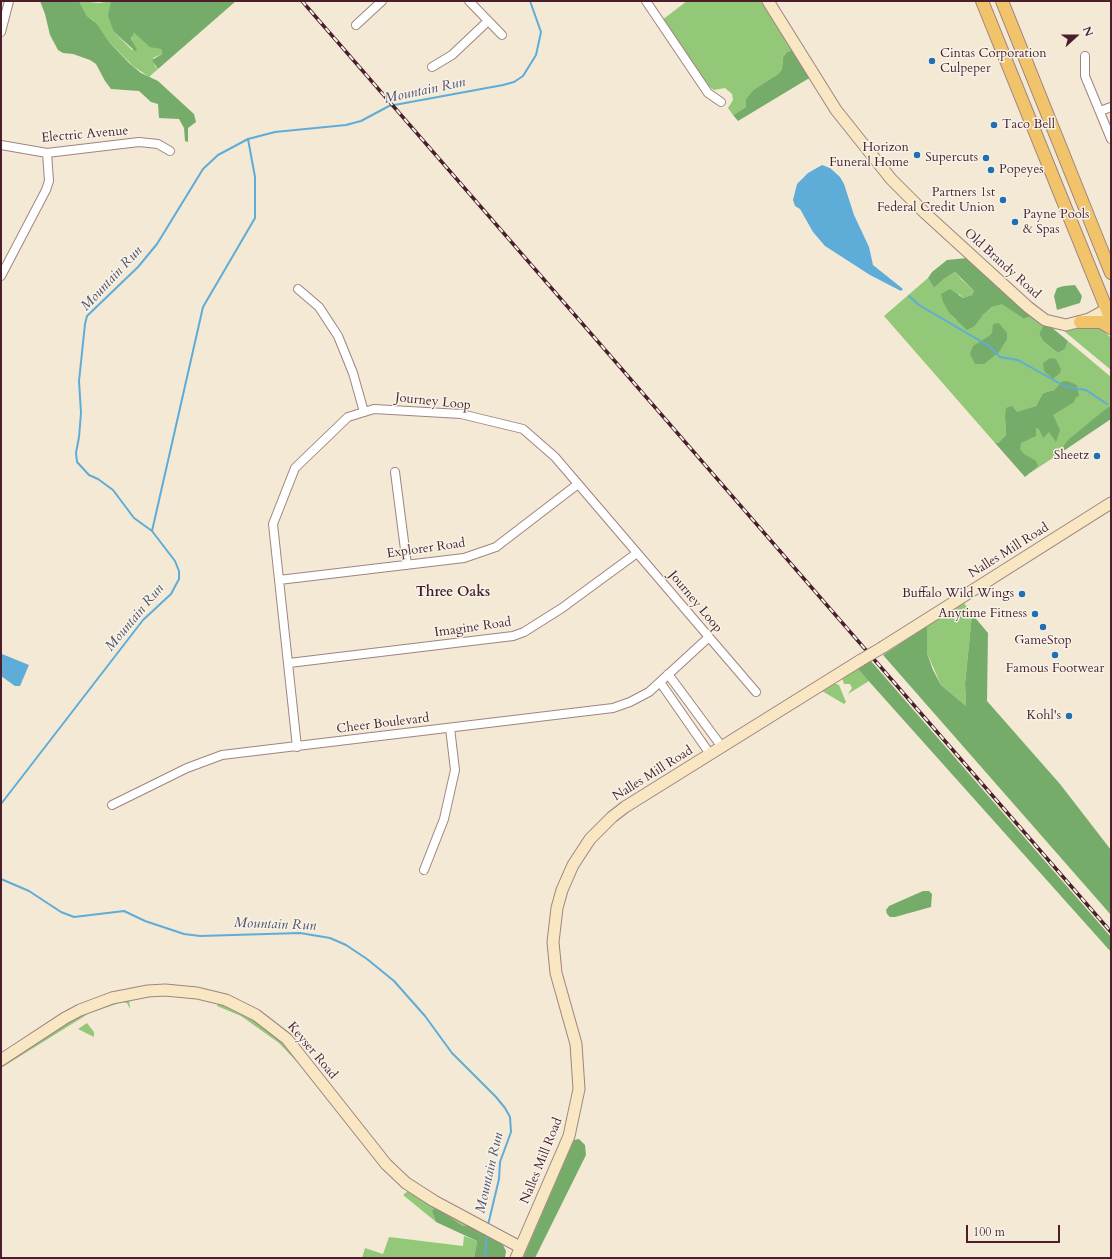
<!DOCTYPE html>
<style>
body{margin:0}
#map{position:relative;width:1112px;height:1259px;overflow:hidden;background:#f4e9d5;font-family:Cardo,serif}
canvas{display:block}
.frame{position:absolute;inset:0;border:2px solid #4a1f2b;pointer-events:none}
.north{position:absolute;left:1056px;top:16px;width:40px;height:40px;-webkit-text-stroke:3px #f7f3e8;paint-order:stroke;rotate:69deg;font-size:11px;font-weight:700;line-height:16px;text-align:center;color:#4a1f2b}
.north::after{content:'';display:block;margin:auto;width:14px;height:18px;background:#4a1f2b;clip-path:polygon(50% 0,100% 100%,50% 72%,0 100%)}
.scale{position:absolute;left:966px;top:1225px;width:94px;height:18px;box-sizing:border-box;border:2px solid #4a1f2b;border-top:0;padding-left:5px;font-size:12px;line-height:14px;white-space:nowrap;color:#4a1f2b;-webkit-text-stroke:3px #f7f3e8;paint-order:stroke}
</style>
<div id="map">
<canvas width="1112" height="1259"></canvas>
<div class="frame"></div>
<div class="north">N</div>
<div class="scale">100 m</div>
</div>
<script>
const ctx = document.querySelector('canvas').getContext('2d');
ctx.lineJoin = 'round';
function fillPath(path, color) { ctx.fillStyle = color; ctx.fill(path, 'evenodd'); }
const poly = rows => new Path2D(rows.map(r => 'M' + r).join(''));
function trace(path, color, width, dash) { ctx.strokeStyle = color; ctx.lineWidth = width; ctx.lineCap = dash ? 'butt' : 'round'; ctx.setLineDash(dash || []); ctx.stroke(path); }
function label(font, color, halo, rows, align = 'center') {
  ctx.font = font + ' Cardo,serif'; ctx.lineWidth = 3; ctx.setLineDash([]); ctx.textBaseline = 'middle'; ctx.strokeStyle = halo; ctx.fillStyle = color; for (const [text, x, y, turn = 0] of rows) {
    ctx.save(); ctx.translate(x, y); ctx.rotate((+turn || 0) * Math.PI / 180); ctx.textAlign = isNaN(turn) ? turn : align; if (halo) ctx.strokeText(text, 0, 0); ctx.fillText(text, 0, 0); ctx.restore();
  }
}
fillPath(poly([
 [79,1,99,3,111,1,114,32,132,50,135,48,131,36,134,33,144,41,161,49,162,54,153,58,155,66,158,69,149,77,133,66,110,43,94,21,87,16],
 [687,1,764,1,794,50,787,52,783,57,782,69,778,74,753,90,746,99,746,107,733,115,728,108,733,100,732,94,725,88,714,90,708,86,662,20],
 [955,272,962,280,974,291,972,295,963,298,959,294,950,314,956,320,975,326,982,316,992,307,1002,303,1024,319,1031,316,1043,326,1039,334,1043,341,1058,353,1065,349,1068,341,1111,377,1111,407,1108,407,1063,447,1065,450,1030,473,1035,465,1021,455,1017,446,1033,427,1074,400,1076,396,1061,382,1054,390,1043,393,1036,406,1005,418,1006,435,998,443,995,443,884,316,928,278,934,288,944,279],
 [1098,325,1111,338,1111,370,1064,331],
 [964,603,972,614,965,684,966,706,941,685,927,653,927,626],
 [857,668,869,681,848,694,852,688,850,684,844,684,842,678],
 [833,683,839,685,846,702,844,704,822,691],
 [129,998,130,1009,127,1003,122,1002,88,1014,1,1068,1,1064,75,1016],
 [219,1001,274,1031,332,1099,329,1102,298,1063,279,1043,241,1016,217,1006],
 [87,1023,94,1032,94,1037,78,1029],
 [409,1190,471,1226,463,1226,440,1210,432,1212,436,1222,403,1195],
 [464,1236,477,1241,474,1258,362,1258,365,1248,383,1254,389,1237,463,1246]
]), '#93c879');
fillPath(poly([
 [40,1,79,1,87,16,96,23,110,43,129,63,141,73,158,81,194,114,196,122,188,128,188,142,185,141,184,128,179,119,159,118,158,104,151,102,139,91,111,89,105,81,96,64,90,60,73,54,63,53,58,50,50,35,45,14],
 [111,1,236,1,158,69,152,60,162,54,161,49,150,47,134,33,131,38,137,50,135,51,114,32,108,16],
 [794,50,811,77,738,121,733,115,746,107,746,99,753,90,778,74,782,69,783,57,787,52],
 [967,258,1031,315,1031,316,1024,319,1002,304,992,307,983,315,975,326,967,330,950,314,943,302,941,294,950,289,963,298,972,295,974,291,955,272,944,279,934,288,928,278,932,272,947,260],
 [1075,285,1082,296,1080,303,1057,310,1054,296,1057,288,1064,286],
 [999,323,1007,333,1007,339,999,352,984,364,975,364,970,354,973,346,989,336,992,333,993,324],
 [1043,326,1050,326,1068,341,1065,349,1058,353,1043,341,1039,334],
 [1050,358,1056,359,1061,369,1060,373,1053,379,1044,371,1043,363],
 [1067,381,1077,385,1079,396,1076,397,1074,402,1053,415,1060,430,1056,442,1049,432,1043,438,1039,429,1036,428,1036,436,1021,443,1020,449,1024,454,1036,461,1038,466,1025,477,995,443,998,443,1006,435,1005,418,1006,408,1012,406,1017,412,1036,406,1043,393,1054,390,1061,382],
 [1108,407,1111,407,1111,419,1065,450,1062,448,1068,440],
 [972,614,988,633,987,701,1060,784,1111,850,1111,915,883,655,927,626,927,653,933,670,941,685,966,706,965,684],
 [870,660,1111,937,1111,952,857,668],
 [923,891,929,891,932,894,931,907,895,917,890,917,887,914,886,910,889,906],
 [579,1139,585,1145,586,1155,535,1258,523,1258,574,1140],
 [434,1209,440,1210,463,1226,471,1226,502,1243,506,1251,505,1258,474,1258,477,1241,436,1222,432,1212]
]), '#76ac69');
fillPath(poly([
 [822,165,830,168,840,177,844,184,854,215,869,247,873,265,903,289,901,291,870,275,825,246,813,232,800,209,795,206,793,200,797,184,808,173],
 [2,654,29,665,20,686,15,686,1,676]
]), '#5eacd8');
trace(poly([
 [909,296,919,305,989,346,1000,357,1018,360,1066,387,1086,390,1107,404],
 [152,531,203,307,255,218,255,177,248,139],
 [1,804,143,620,171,594,179,579,179,571,175,561,152,531,134,518,113,490,98,479,89,475,77,462,76,453,79,437,81,413,79,381,85,324,87,316,138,267,157,244,203,169,218,155,248,139,275,132,346,125,361,121,389,106,503,85,514,82,523,76,536,55,541,32,530,1],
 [1,879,29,891,61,912,74,917,124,911,145,921,184,934,200,936,300,933,330,938,346,945,367,959,394,981,425,1016,452,1053,496,1097,505,1108,510,1117,511,1132,500,1162,499,1179,488,1225],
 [485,1258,487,1233]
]), '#5eacd8', 2);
const street = poly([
 [469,1,502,35],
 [646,1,708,93,721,102],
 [356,25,382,1],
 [1,32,9,1],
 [1085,56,1085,76,1111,139],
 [432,67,452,55,488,21],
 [1100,111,1111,107],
 [1,145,47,153,139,142,158,144,170,151],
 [1,276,46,190,49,181,47,153],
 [298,289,319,307,338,336,353,373,364,412],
 [395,472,407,565],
 [279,580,464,558,496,547,578,484],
 [289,663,513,636,524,632,562,608,637,553],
 [668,674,722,747],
 [660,682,710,754],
 [297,747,273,524,295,468,348,417,374,409,461,414,523,429,555,457,756,692],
 [112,805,187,768,222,755,613,708,630,702,649,692,709,637],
 [424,870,444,819,455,770,450,728]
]);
const secondary = poly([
 [768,1,836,110,891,179,925,213,1028,307,1045,320,1066,325,1089,319,1111,307],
 [883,647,1111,503],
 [1,1060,65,1018,80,1010,112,998,148,991,165,990,197,993,226,1000,256,1015,287,1039,386,1164,406,1183,434,1201,520,1247],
 [516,1258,569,1136,579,1089,576,1044,556,973,553,942,557,908,562,890,573,865,590,839,612,817,625,807,861,660]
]);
const primary = poly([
 [982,1,1111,320],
 [1002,1,1111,273],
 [1080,322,1101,322,1111,328]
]);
trace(street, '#9f8480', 10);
trace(secondary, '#9f8480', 13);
trace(primary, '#9f8480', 14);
trace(street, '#fff', 8);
trace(secondary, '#f9e7c3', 11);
trace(primary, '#f1c36a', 12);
const rail = poly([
 [302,1,1111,932]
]);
trace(rail, '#4a1f2b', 3.5);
trace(rail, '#f7f3e8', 2, [6]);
const secondaryBridge = poly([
 [861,660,883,647]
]);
trace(secondaryBridge, '#9f8480', 13, []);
trace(secondaryBridge, '#f9e7c3', 11);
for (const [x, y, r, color] of [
 [932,61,4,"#1f6fb2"],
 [994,125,4,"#1f6fb2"],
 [917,155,4,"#1f6fb2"],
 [986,158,4,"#1f6fb2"],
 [991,170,4,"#1f6fb2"],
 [1003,200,4,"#1f6fb2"],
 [1015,222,4,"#1f6fb2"],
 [1097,456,4,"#1f6fb2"],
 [1022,594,4,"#1f6fb2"],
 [1035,614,4,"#1f6fb2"],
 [1043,627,4,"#1f6fb2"],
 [1055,655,4,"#1f6fb2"],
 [1069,716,4,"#1f6fb2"]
]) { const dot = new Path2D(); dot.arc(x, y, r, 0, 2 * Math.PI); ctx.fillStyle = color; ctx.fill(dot); trace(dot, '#f7f3e8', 1.5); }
label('13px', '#4a1f2b', '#f7f3e8', [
 ["Cintas Corporation",940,54,"left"],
 ["Culpeper",940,69,"left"],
 ["Taco Bell",1002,125,"left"],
 ["Horizon",909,148],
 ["Funeral Home",909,163],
 ["Supercuts",978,158],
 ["Popeyes",999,170,"left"],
 ["Partners 1st",995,193],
 ["Federal Credit Union",995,208],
 ["Payne Pools",1023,215,"left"],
 ["& Spas",1023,230,"left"],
 ["Sheetz",1089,456],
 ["Buffalo Wild Wings",1014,594],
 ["Anytime Fitness",1027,614],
 ["GameStop",1043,641,"center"],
 ["Famous Footwear",1055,669,"center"],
 ["Kohl's",1061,716]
], 'right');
label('13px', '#4a1f2b', '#f7f3e8', [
 ["Electric Avenue",85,135,-5],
 ["Old Brandy Road",1002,264,42],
 ["Journey Loop",433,402,6],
 ["Explorer Road",426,549,-8],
 ["Nalles Mill Road",1009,551,-32],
 ["Journey Loop",695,602,50],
 ["Imagine Road",473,628,-8],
 ["Cheer Boulevard",383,724,-7],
 ["Nalles Mill Road",653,774,-32],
 ["Keyser Road",312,1051,50],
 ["Nalles Mill Road",542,1161,-68]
]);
label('italic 14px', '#515068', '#f7f3e8', [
 ["Mountain Run",425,91,-12],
 ["Mountain Run",112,279,-47],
 ["Mountain Run",135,618,-50],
 ["Mountain Run",275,925,2],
 ["Mountain Run",490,1173,-77]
]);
label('bold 14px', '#4a1f2b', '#f7f3e8', [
 ["Three Oaks",453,593]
]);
</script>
